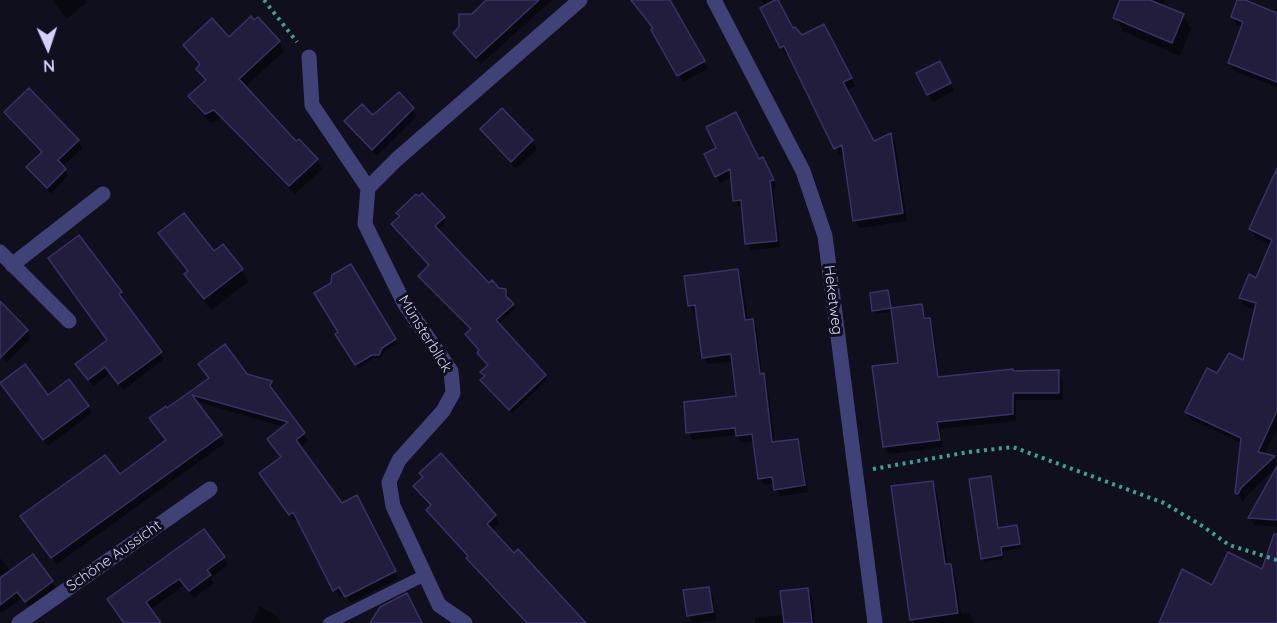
<!DOCTYPE html>
<meta charset="utf-8">
<style>
body{margin:0}
#map{position:relative;width:1277px;height:623px;overflow:hidden;background:#100f1e;font-family:Quicksand,sans-serif}
canvas{display:block}
.north{position:absolute;left:18px;top:18px;width:60px;height:60px;-webkit-text-stroke:4px #100f1e;paint-order:stroke;rotate:177deg;font-size:16px;font-weight:700;line-height:24px;text-align:center;color:#d3d1f9}
.north::after{content:'';display:block;margin:auto;width:21px;height:27px;background:#d3d1f9;clip-path:polygon(50% 0,100% 100%,50% 72%,0 100%)}
</style>
<div id="map">
<canvas width="1277" height="623"></canvas>
<div class="north">N</div>
</div>
<script>
const ctx = document.querySelector('canvas').getContext('2d');
ctx.lineJoin = 'round';
function fillPath(path, color) { ctx.fillStyle = color; ctx.fill(path, 'evenodd'); }
const poly = rows => new Path2D(rows.map(r => 'M' + r).join(''));
function trace(path, color, width, dash) { ctx.strokeStyle = color; ctx.lineWidth = width; ctx.lineCap = dash ? 'butt' : 'round'; ctx.setLineDash(dash || []); ctx.stroke(path); }
function label(font, color, halo, rows, align = 'center') {
  ctx.font = font + ' Quicksand,sans-serif'; ctx.lineWidth = 6; ctx.setLineDash([]); ctx.textBaseline = 'middle'; ctx.strokeStyle = halo; ctx.fillStyle = color; for (const [text, x, y, turn = 0] of rows) {
    ctx.save(); ctx.translate(x, y); ctx.rotate((+turn || 0) * Math.PI / 180); ctx.textAlign = isNaN(turn) ? turn : align; if (halo) ctx.strokeText(text, 0, 0); ctx.fillText(text, 0, 0); ctx.restore();
  }
}
fillPath(poly([
 [52,0,86,0,87,2,67,19],
 [489,0,552,0,481,64,455,33],
 [631,0,671,0,669,1,708,69,683,82,654,29],
 [761,0,777,0,792,29,801,37,828,34,855,86,847,90,873,143,890,135,895,142,907,221,860,228,855,220,845,154,840,156,836,148,790,53,786,55,781,47,766,6],
 [1122,0,1165,0,1162,7,1183,16,1191,29,1180,56,1123,31,1115,18],
 [1239,0,1275,14,1277,10,1277,87,1234,71,1229,63,1243,28,1237,25,1233,17],
 [229,39,279,42,284,51,245,87,296,143,317,160,322,169,295,194,220,118,211,123,195,105,190,96,206,81,197,69,201,66,185,46],
 [944,71,954,91,932,102,928,94],
 [399,94,417,116,377,156,350,128,346,121,373,117],
 [502,110,532,141,537,149,516,169,486,137,482,129],
 [6,112,78,141,82,148,62,167,68,176,51,194,28,167,42,154,10,119],
 [706,155,759,160,766,166,777,187,773,188,780,247,751,250,747,243,743,207,739,207,735,200,732,177,720,183],
 [1277,204,1277,429,1264,455,1274,457,1277,466,1245,497,1243,502,1237,493,1242,443,1192,420,1187,412,1218,375,1244,362,1256,309,1245,307,1240,298,1256,281,1272,245,1256,238,1251,229],
 [398,213,443,218,446,222,437,230,489,285,499,290,505,290,508,294,508,300,515,309,498,324,547,380,512,413,485,384,486,377,482,372,489,366,481,357,481,351,472,330,422,280,430,266,395,229,393,225,401,218],
 [160,233,213,253,241,270,248,282,211,310,193,286,186,274,188,272],
 [54,265,121,293,124,300,122,301,164,359,123,390,110,373,93,386,81,371,108,340],
 [350,266,397,344,384,352,381,358,374,358,358,368,337,335,340,333],
 [737,271,742,278,748,321,752,321,757,328,762,374,767,382,775,443,797,440,801,448,808,492,780,496,775,484,764,485,760,478,755,441,741,443,737,435,692,440,688,432,738,398,734,361,708,364,704,357,698,312,694,313,690,306],
 [888,292,891,310,922,306,927,320,929,319,933,327,940,379,1013,373,1058,372,1062,379,1063,400,1016,400,1016,421,940,429,943,447,889,454,884,447,900,364,892,312,876,314,874,311],
 [0,303,27,331,31,338,7,362,0,355],
 [246,375,271,382,275,390,274,394,308,441,300,448,341,505,360,504,398,579,350,603,345,593,339,597,298,519,294,521,265,480,282,458,285,427,195,401,225,443,57,564,27,523,119,476,167,441,156,426,167,410,210,379],
 [6,390,88,406,92,413,48,446],
 [441,455,495,516,499,523,492,531,584,623,525,623,472,566,469,558,432,517,428,510,431,507,415,487,424,479],
 [1277,469,1277,527,1254,525,1250,518],
 [990,478,999,529,1016,526,1021,548,1002,551,1003,559,984,562,982,558],
 [932,482,937,491,948,565,950,565,955,574,961,614,969,613,974,623,914,623,912,620,892,488],
 [204,531,228,565,211,578,214,583,194,598,184,585,150,610,159,623,125,623],
 [33,556,56,589,30,608,22,598,2,613,0,611,0,558,11,572],
 [708,589,713,597,716,620,693,623,688,615],
 [807,589,812,597,815,623,755,623,755,618,785,615],
 [260,606,277,617,281,623,251,623]
]), '#0007');
const building = poly([
 [486,0,539,0,476,58,453,33,459,27,459,14,472,14,486,0],
 [631,0,670,0,705,61,677,76,651,30,653,28,631,0],
 [775,0,778,0,793,28,795,27,802,35,824,24,852,78,843,82,874,141,891,133,903,213,853,221,842,145,834,149,784,46,780,48,760,8,775,0],
 [1120,0,1150,0,1184,14,1172,43,1113,18,1120,0],
 [1237,0,1245,0,1277,13,1277,82,1228,63,1243,22,1231,17,1237,0],
 [251,16,254,20,258,17,280,41,239,79,296,141,299,139,318,159,289,186,214,110,205,114,188,96,206,80,196,69,200,64,183,45,212,18,229,37,251,16],
 [940,61,951,83,927,95,916,73,940,61],
 [29,88,79,140,58,160,66,169,47,188,26,167,42,152,4,112,29,88],
 [399,92,414,108,372,150,344,121,362,104,373,115,399,92],
 [502,108,533,140,511,162,480,129,502,108],
 [736,112,759,159,763,157,774,180,770,181,777,241,745,244,741,200,733,201,730,169,715,177,704,154,716,148,706,127,736,112],
 [1277,168,1277,411,1258,452,1275,456,1241,488,1238,494,1235,493,1241,438,1185,412,1207,368,1217,373,1229,353,1243,360,1256,303,1239,298,1249,274,1256,278,1272,240,1249,229,1277,168],
 [422,193,445,217,435,226,489,283,492,280,499,288,506,289,506,296,514,304,496,320,546,375,509,410,480,380,485,376,480,372,488,365,477,353,479,350,465,334,471,329,418,276,429,265,391,224,400,216,396,213,416,194,419,196,422,193],
 [184,213,214,251,223,244,243,269,204,299,184,274,188,271,158,233,184,213],
 [79,235,122,292,119,294,162,352,118,384,105,367,88,380,75,364,107,340,48,258,79,235],
 [351,264,396,339,382,348,379,355,372,355,355,365,335,334,338,332,314,293,331,283,332,275,351,264],
 [738,269,745,320,753,319,760,374,764,373,772,442,798,439,805,485,774,490,772,477,758,479,752,434,736,436,735,428,686,433,684,402,736,396,731,354,702,358,695,305,688,306,684,276,738,269],
 [888,290,891,308,872,311,870,293,888,290],
 [0,301,28,330,0,358,0,301],
 [922,304,924,318,930,318,938,377,1013,369,1013,371,1059,370,1059,393,1013,393,1013,414,937,422,940,440,883,447,872,366,898,363,891,308,922,304],
 [225,344,247,374,272,381,270,386,305,433,296,440,342,503,357,495,396,571,345,597,339,587,333,591,293,512,289,515,259,473,281,457,267,439,288,422,192,395,222,435,51,558,20,516,105,455,120,474,166,440,149,418,166,406,167,408,209,378,198,364,225,344],
 [25,364,48,395,69,379,89,406,43,440,0,383,25,364],
 [441,453,496,515,487,524,514,553,518,549,586,623,527,623,466,558,468,556,426,510,431,505,413,486,423,477,419,473,441,453],
 [1277,466,1277,520,1248,518,1277,466],
 [991,476,998,528,1017,525,1020,544,1001,547,1002,555,981,559,969,479,991,476],
 [933,481,945,564,951,564,958,613,910,620,891,486,933,481],
 [204,529,225,557,207,570,211,575,189,591,179,579,146,602,161,623,124,623,107,599,204,529],
 [1274,534,1277,534,1277,623,1159,623,1182,569,1212,585,1228,552,1262,569,1274,534],
 [33,554,53,581,25,602,17,592,0,605,0,578,33,554],
 [709,587,713,612,687,616,683,590,709,587],
 [808,588,812,623,784,623,780,591,808,588],
 [407,593,422,623,370,623,380,607,407,593]
]);
fillPath(building, '#221d3c');
trace(building, '#393265', 1.5);
trace(poly([
 [264,0,297,42],
 [873,469,969,452,1013,447,1164,503,1204,527,1229,545,1277,560]
]), '#3ca296', 4, [3, 4.5]);
trace(poly([
 [329,623,425,575]
]), '#3f4177', 12);
trace(poly([
 [714,0,803,171,825,236,875,623],
 [309,57,312,105,368,188,365,224,404,303,451,371,453,393,443,411,399,460,389,482,393,506,439,605,465,623],
 [368,188,397,159,580,0],
 [0,252,69,321],
 [12,265,103,194],
 [19,623,210,489]
]), '#3f4177', 15);
label('15px', '#d3d1f9', '#100f1e', [
 ["Heketweg",833,300,83],
 ["Münsterblick",425,334,58],
 ["Schöne Aussicht",114,556,-35]
]);
</script>
